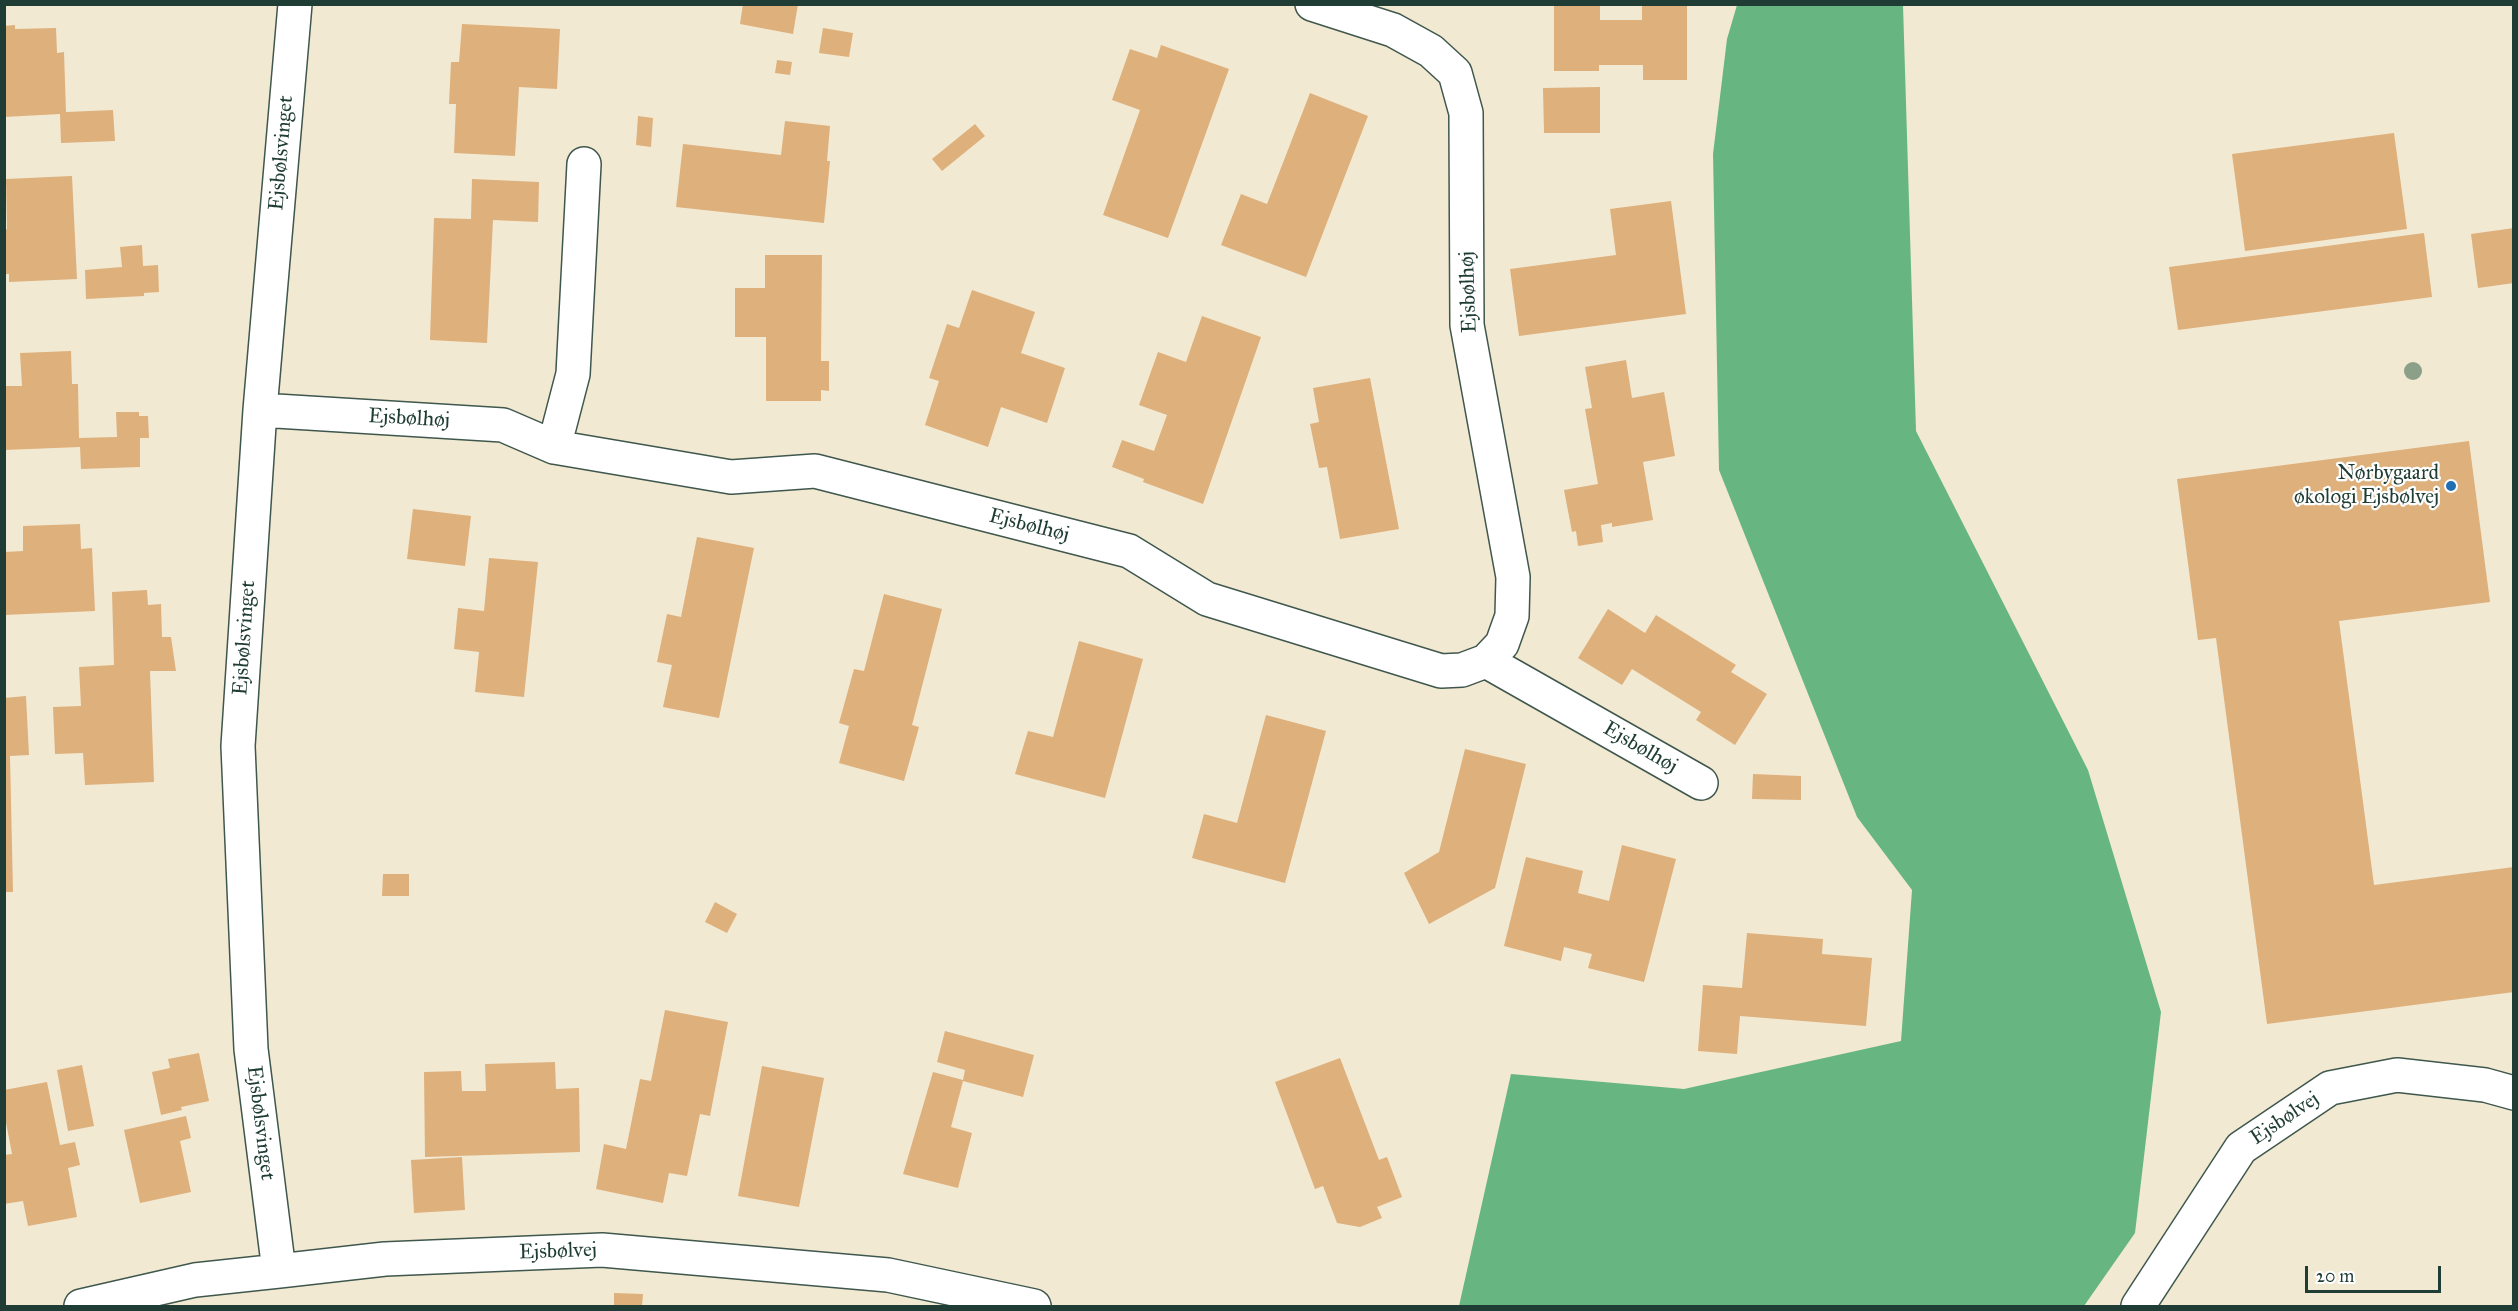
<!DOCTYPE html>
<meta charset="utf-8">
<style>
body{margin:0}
#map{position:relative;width:2518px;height:1311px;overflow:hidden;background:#f2e9d3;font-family:"IM FELL Great Primer",serif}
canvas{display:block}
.frame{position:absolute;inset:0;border:6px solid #1f3d34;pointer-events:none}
.scale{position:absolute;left:2305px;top:1266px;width:136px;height:27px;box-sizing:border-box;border:3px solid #1f3d34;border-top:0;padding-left:8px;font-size:18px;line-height:21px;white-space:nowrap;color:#1f3d34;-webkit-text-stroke:4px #fff;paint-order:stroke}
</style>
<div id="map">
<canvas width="2518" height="1311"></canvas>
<div class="frame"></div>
<div class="scale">20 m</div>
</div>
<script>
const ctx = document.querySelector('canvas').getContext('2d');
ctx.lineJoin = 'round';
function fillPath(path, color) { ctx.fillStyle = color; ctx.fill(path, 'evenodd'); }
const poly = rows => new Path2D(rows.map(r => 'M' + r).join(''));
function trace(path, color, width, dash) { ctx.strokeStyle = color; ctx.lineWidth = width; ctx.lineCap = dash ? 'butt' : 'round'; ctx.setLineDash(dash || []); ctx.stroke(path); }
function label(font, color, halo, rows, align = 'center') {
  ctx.font = font + ' "IM FELL Great Primer",serif'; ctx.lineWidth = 4.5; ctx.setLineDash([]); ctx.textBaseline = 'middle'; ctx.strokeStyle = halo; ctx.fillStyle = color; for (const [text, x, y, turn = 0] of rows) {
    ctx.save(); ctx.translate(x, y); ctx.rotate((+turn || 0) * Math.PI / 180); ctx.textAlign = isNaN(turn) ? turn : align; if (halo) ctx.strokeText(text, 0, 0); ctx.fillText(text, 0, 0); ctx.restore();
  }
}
fillPath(poly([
 [1737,5,1903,5,1916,431,2088,770,2161,1012,2135,1233,2084,1306,1459,1306,1511,1074,1684,1089,1901,1041,1912,890,1857,817,1719,470,1713,154,1727,39]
]), '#67b681');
fillPath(poly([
 [743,4,798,4,793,34,740,24],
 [1554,4,1600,4,1600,20,1642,20,1642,4,1687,4,1687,80,1643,80,1643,65,1599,65,1599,71,1554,71],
 [462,24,560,29,557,89,519,87,515,156,454,153,456,104,449,104,451,62,459,62],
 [15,25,15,29,56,28,57,53,64,52,66,112,113,110,115,141,61,143,60,114,4,117,4,26],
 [823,28,853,33,849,57,819,53],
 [1161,45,1229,69,1168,238,1103,215,1140,110,1112,100,1130,49,1157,58],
 [777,60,792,62,790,75,775,73],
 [1600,87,1600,133,1544,133,1543,88],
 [1310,93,1368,116,1306,277,1221,245,1241,194,1267,204],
 [638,116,653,118,651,147,636,145],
 [785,121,830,126,827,161,830,161,824,223,676,207,683,144,781,155],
 [975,124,985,136,942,171,932,159],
 [2394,133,2407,229,2245,251,2232,154],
 [72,176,77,279,9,282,9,274,4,274,4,230,7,229,6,179],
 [472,179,539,182,538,222,493,220,487,343,430,340,434,218,471,219],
 [1671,201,1686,314,1519,336,1510,269,1616,255,1610,209],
 [2514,228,2514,283,2478,288,2471,234],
 [2424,233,2432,297,2178,330,2169,267],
 [142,245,143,266,158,265,159,292,144,293,144,296,86,299,85,270,122,267,120,247],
 [765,255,822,255,821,361,829,361,829,391,821,390,821,401,766,401,766,337,735,337,735,288,765,288],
 [972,290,1035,312,1021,353,1065,368,1047,423,1001,407,988,447,925,425,939,381,929,378,947,324,959,328],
 [1202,316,1261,337,1203,504,1143,482,1144,479,1112,467,1122,440,1154,451,1167,415,1139,405,1158,352,1186,362],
 [71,351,72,384,78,384,79,438,117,437,116,412,139,412,139,416,148,416,149,438,140,438,140,467,81,469,80,447,4,450,4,386,22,386,20,353],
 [1626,360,1632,398,1664,392,1675,456,1643,462,1653,520,1612,527,1612,523,1601,525,1603,542,1578,546,1576,531,1572,532,1564,490,1598,484,1585,409,1592,408,1585,367],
 [1370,378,1399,529,1340,539,1327,467,1319,468,1310,424,1319,422,1313,388],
 [2469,441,2490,602,2339,621,2374,885,2514,867,2514,992,2267,1024,2216,638,2198,640,2177,479],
 [413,509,471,516,465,566,407,559],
 [80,524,81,549,92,548,95,611,4,615,4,552,23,551,23,526],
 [697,537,754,548,719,718,663,707,672,665,657,662,667,614,681,617],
 [489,558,538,562,524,697,475,692,479,652,454,649,458,608,484,611],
 [147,590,148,605,161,604,162,637,171,637,176,671,150,671,154,782,85,785,83,753,55,754,53,707,81,706,79,667,114,665,112,592],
 [884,594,942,609,912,725,919,727,904,781,839,763,849,726,839,723,854,669,864,671],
 [1608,609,1645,633,1656,615,1736,665,1731,672,1767,694,1735,745,1696,720,1701,712,1632,669,1622,685,1578,658],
 [1079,641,1143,659,1105,798,1015,774,1028,731,1053,737],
 [26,696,29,755,10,756,13,892,4,892,4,698],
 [1266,715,1326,731,1285,883,1192,858,1204,814,1237,823],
 [1465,749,1526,764,1495,888,1429,924,1404,873,1439,852],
 [1753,774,1801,776,1801,800,1752,799],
 [1622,845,1676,859,1644,982,1588,968,1592,954,1564,947,1561,961,1504,946,1526,857,1583,871,1578,893,1609,901],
 [383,874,409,874,409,896,382,896],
 [715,902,737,914,727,933,705,922],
 [1747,933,1823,939,1822,954,1872,958,1866,1026,1740,1016,1737,1054,1698,1051,1703,985,1742,988],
 [665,1010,728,1022,710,1116,700,1114,687,1176,669,1173,663,1203,596,1189,604,1144,626,1149,640,1079,651,1081],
 [945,1031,1034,1055,1023,1097,963,1081,951,1127,972,1133,958,1188,903,1174,933,1072,963,1080,965,1070,937,1062],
 [199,1053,209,1101,181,1107,182,1110,161,1115,152,1072,170,1068,168,1059],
 [1340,1058,1379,1160,1387,1157,1402,1197,1377,1207,1382,1218,1360,1227,1337,1223,1323,1186,1315,1189,1275,1082],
 [555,1062,556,1089,579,1088,580,1152,425,1157,424,1072,461,1071,462,1091,486,1091,485,1064],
 [82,1065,94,1126,68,1131,57,1070],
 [762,1066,824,1078,799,1207,738,1196],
 [47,1082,60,1145,75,1142,80,1165,68,1168,77,1217,28,1226,23,1201,4,1204,4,1155,12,1154,4,1112,4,1090],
 [186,1116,191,1138,180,1141,191,1192,140,1203,124,1130],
 [462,1157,465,1210,414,1213,411,1160],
 [614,1293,643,1294,642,1306,614,1306]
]), '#deb07c');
const minor = poly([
 [260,410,503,425,554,447,731,477,815,471,1129,551,1207,599,1441,671,1462,670,1486,661,1502,644,1512,616,1513,577,1467,325,1466,113,1455,73,1431,51,1393,30,1312,4],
 [554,447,573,374,584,164],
 [1486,661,1701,783],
 [279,1271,251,1049,238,746,260,410,295,4],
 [81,1306,195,1280,279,1271,385,1259,602,1250,888,1275,1034,1306],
 [2138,1306,2241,1148,2330,1088,2397,1075,2485,1085,2514,1093]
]);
trace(minor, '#3f574c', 36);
trace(minor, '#fff', 33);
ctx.fillStyle = '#8b9f89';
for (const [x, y] of [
 [2413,371]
]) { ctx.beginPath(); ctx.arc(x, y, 9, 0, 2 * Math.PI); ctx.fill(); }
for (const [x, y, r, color] of [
 [2451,486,6,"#1f6fb2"]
]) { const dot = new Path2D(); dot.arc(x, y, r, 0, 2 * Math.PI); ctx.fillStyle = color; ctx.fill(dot); trace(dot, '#fff', 2); }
label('21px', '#1f3d34', '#fff', [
 ["Ejsbølsvinget",282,153,-85],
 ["Ejsbølhøj",1469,292,-92],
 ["Ejsbølhøj",409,419,3],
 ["Ejsbølhøj",1029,526,14],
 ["Ejsbølsvinget",245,638,-86],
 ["Ejsbølhøj",1640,748,30],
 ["Ejsbølvej",2285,1119,-34],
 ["Ejsbølsvinget",260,1123,83],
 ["Ejsbølvej",558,1252,-2]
]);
label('21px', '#1f3d34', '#fff', [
 ["Nørbygaard",2439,474],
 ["økologi Ejsbølvej",2439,498]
], 'right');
</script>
